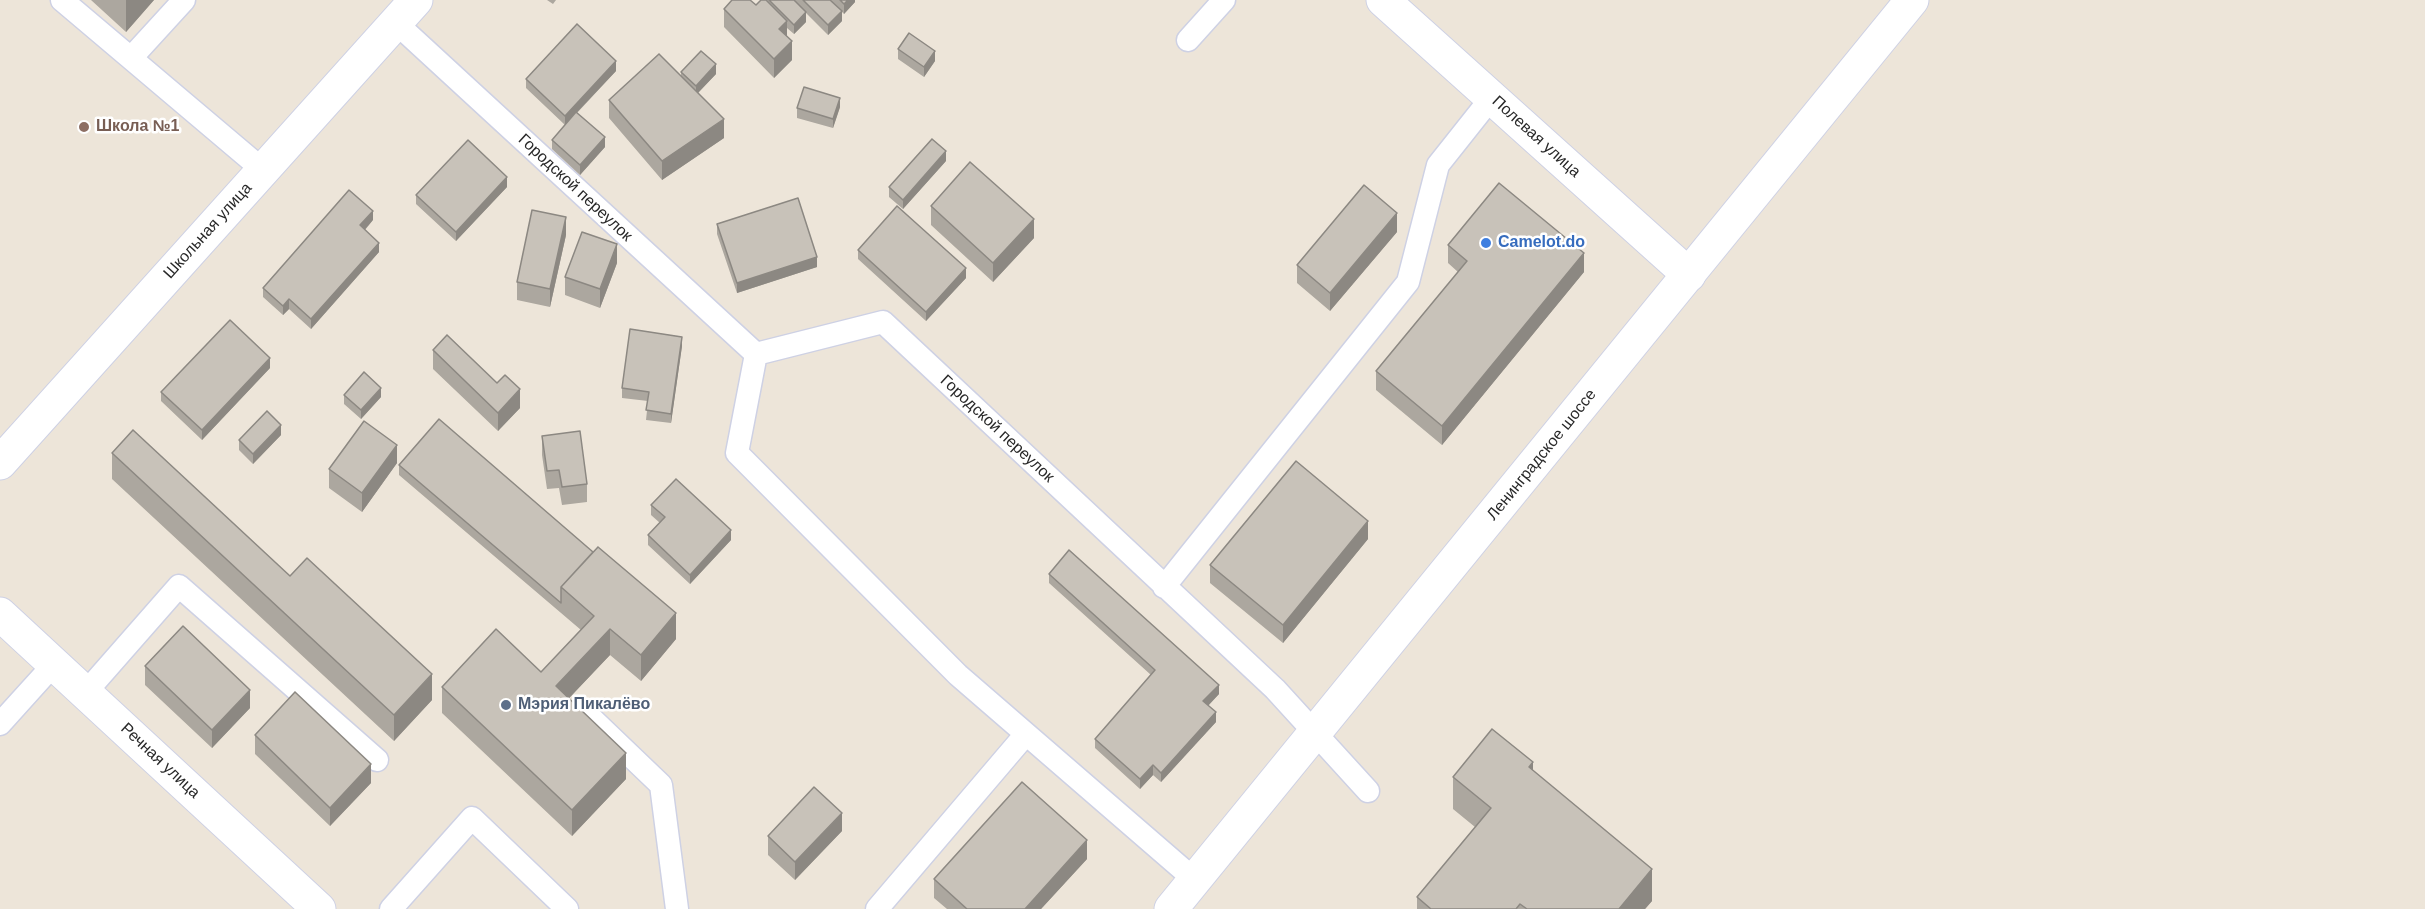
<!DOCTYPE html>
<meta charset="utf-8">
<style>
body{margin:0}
canvas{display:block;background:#ede5d9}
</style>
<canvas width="2425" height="909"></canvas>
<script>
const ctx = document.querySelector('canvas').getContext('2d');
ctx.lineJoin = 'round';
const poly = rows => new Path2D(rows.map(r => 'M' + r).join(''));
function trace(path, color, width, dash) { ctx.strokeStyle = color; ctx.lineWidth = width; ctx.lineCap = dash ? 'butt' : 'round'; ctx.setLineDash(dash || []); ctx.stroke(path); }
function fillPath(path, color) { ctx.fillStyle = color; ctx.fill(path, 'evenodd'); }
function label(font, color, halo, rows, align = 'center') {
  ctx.font = font + ' Arial,sans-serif'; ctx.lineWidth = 5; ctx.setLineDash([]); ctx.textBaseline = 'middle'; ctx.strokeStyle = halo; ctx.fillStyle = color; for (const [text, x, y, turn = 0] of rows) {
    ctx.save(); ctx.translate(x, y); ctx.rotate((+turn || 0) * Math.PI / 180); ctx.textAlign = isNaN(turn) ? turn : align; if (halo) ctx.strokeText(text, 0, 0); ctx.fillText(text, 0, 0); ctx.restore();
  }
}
const service = poly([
 [62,0,263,170],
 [395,22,756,354],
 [1188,40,1224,0],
 [131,58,184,0],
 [756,354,883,322,1275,689,1368,791],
 [756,354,737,453,958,675,1195,880],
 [1164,587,1408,282,1438,165,1492,97],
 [86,692,179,586,377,760],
 [590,717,661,785,677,909],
 [0,724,55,663],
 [391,909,472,818,567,909],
 [877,909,1026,734]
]);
const minor = poly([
 [1383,0,1689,275],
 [0,463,416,0],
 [0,614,319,909]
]);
const secondary = poly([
 [1171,909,1912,0]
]);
trace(service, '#ced1e4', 25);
trace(minor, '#ced1e4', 35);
trace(secondary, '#ced1e4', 35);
trace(service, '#fff', 22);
trace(minor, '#fff', 33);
trace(secondary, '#fff', 33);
fillPath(poly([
 [91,0,154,0,126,32],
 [547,0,556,0,553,4],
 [761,0,855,0,855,2,844,14,842,12,842,21,828,35,806,13,806,22,794,34,787,28,787,37,792,60,774,78,724,27,724,9,756,5],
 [898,49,935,61,924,77,898,59],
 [616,71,577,113,605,147,580,175,552,149,552,140,565,125,526,88,526,79],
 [681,72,716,74,698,93,724,138,662,180,609,118,609,100,681,76],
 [840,107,833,128,797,118,797,108],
 [946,161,903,209,889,197,889,187],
 [507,187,456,241,416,204,416,195],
 [931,206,1034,238,993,282,931,225],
 [373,220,365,230,379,252,311,329,289,309,283,315,263,297,263,288],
 [717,224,817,267,737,293,717,234],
 [1397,232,1330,311,1297,283,1297,265],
 [566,235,550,307,517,300,517,282],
 [1448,245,1584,272,1442,445,1376,390,1376,371,1458,272,1448,263],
 [858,250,966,278,926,321,858,259],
 [617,263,600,308,565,295,565,277],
 [682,346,671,423,646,420,648,401,622,398,622,388],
 [433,350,520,408,498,431,433,369],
 [270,368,202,440,161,401,161,392],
 [344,395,381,397,361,419,344,404],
 [281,435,253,464,239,450,239,440],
 [542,436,587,484,587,502,562,505,559,488,547,489,542,455],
 [112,453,432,700,394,741,112,479],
 [397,463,362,512,329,488,329,469],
 [399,465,676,639,641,681,610,655,569,698,626,779,572,836,442,713,442,687,541,672,581,630,399,475],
 [651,505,731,540,690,584,648,545,648,535,660,523,651,515],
 [1368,539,1283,643,1210,583,1210,565],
 [1049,574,1219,694,1208,706,1216,722,1161,782,1153,775,1140,789,1095,748,1095,739,1151,675,1049,583],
 [145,666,250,708,212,748,145,685],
 [255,735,371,783,330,826,255,754],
 [1533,771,1652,901,1645,909,1417,909,1417,897,1475,827,1453,809,1453,777],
 [842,831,795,880,768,855,768,836],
 [1087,859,1041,909,947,909,934,898,934,879]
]), '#aca79f');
fillPath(poly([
 [126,0,154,0,126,32],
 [848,0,855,0,855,2,844,14,844,4],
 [842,11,842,21,828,35,828,25],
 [806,12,806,22,794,34,794,25],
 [787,21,787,39,779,29],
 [792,41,792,60,774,78,774,59],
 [935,51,935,61,924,77,924,67],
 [616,61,616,71,565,125,565,116],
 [716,64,716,74,696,95,696,86],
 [840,98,840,107,833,128,833,119],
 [724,119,724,138,662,180,662,161],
 [605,137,605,147,580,175,580,165],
 [946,151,946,161,903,209,903,200],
 [507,177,507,187,456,241,456,232],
 [373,211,373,220,360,235,360,225],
 [1397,213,1397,232,1330,311,1330,293],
 [566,217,566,235,550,307,550,289],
 [1034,219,1034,238,993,282,993,263],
 [379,243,379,252,311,329,311,319],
 [617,244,617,263,600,308,600,289],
 [1584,253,1584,272,1442,445,1442,426],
 [817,257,817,267,737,293,737,283],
 [966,268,966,278,926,321,926,312],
 [289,299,289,309,283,315,283,306],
 [682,337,682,346,671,423,671,414],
 [270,358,270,368,202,440,202,430],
 [381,388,381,397,361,419,361,410],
 [520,389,520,408,498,431,498,413],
 [281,425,281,435,253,464,253,454],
 [397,445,397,463,362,512,362,493],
 [1368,521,1368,539,1283,643,1283,625],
 [731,530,731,540,690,584,690,575],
 [676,613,676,639,641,681,641,655],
 [610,629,610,655,556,712,556,686],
 [432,674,432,700,394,741,394,715],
 [1219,685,1219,694,1203,711,1203,701],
 [250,690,250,708,212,748,212,730],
 [1216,712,1216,722,1161,782,1161,773],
 [626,753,626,779,572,836,572,810],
 [1533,762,1533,794,1529,767],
 [371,764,371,783,330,826,330,808],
 [1153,765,1153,775,1140,789,1140,779],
 [842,813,842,831,795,880,795,862],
 [1087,840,1087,859,1041,909,1025,909],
 [1652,869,1652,901,1645,909,1619,909]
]), '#8c8882');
const building = poly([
 [732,0,750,0,756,5,761,0,766,0,787,21,779,29,792,41,774,59,724,9,732,0],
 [769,0,794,0,806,12,794,25,769,0],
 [803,0,830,0,842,11,828,25,803,0],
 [840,0,848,0,844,4,840,0],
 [577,24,616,61,565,116,526,79,577,24],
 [909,33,935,51,924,67,898,49,909,33],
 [701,51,716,64,696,86,681,72,701,51],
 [659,54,724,119,662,161,609,100,659,54],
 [804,87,840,98,833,119,797,108,804,87],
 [576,112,605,137,580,165,552,140,576,112],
 [932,139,946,151,903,200,889,187,932,139],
 [468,140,507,177,456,232,416,195,468,140],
 [970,162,1034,219,993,263,931,206,970,162],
 [1499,183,1584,253,1442,426,1376,371,1467,261,1448,245,1499,183],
 [1364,185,1397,213,1330,293,1297,265,1364,185],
 [349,190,373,211,360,225,379,243,311,319,289,299,283,306,263,288,349,190],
 [798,198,817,257,737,283,717,224,798,198],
 [897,206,966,268,926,312,858,250,897,206],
 [532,210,566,217,550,289,517,282,532,210],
 [582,232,617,244,600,289,565,277,582,232],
 [230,320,270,358,202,430,161,392,230,320],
 [630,329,682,337,671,414,646,410,649,392,622,388,630,329],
 [447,335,497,383,505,375,520,389,498,413,433,350,447,335],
 [364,372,381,388,361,410,344,395,364,372],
 [267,411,281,425,253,454,239,440,267,411],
 [439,419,593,552,561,587,561,603,399,465,439,419],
 [364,421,397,445,362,493,329,469,364,421],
 [133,430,290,576,307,558,432,674,394,715,112,453,133,430],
 [580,431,587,484,562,487,559,470,547,471,542,436,580,431],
 [1296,461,1368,521,1283,625,1210,565,1296,461],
 [676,479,731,530,690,575,648,535,665,517,651,505,676,479],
 [598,547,676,613,641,655,610,629,556,686,626,753,572,810,442,687,496,629,541,672,594,616,561,587,598,547],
 [1069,550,1219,685,1203,701,1216,712,1161,773,1153,765,1140,779,1095,739,1155,670,1049,574,1069,550],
 [183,626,250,690,212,730,145,666,183,626],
 [295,692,371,764,330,808,255,735,295,692],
 [1492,729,1533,762,1529,767,1652,869,1619,909,1527,909,1520,904,1516,909,1431,909,1417,897,1491,808,1453,777,1492,729],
 [1022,782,1087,840,1025,909,967,909,934,879,1022,782],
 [814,787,842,813,795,862,768,836,814,787]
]);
fillPath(building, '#c8c2b9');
trace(building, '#8c8882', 1.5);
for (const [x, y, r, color] of [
 [84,127,6,"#8d6e63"],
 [1486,243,6,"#3f7fe0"],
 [506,705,6,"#5c6f8a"]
]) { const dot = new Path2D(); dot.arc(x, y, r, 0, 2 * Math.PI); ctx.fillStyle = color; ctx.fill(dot); trace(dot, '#fff', 2); }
label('bold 16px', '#785e54', '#fff', [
 ["Школа №1",96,127]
], 'left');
label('16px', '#292929', '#fff', [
 ["Полевая улица",1536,137,42],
 ["Городской переулок",575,188,43],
 ["Школьная улица",208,231,-48],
 ["Городской переулок",997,429,43],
 ["Ленинградское шоссе",1542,455,-51],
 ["Речная улица",160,761,43]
]);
label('bold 16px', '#366cbe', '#fff', [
 ["Camelot.do",1498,243]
], 'left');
label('bold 16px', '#4e5e75', '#fff', [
 ["Мэрия Пикалёво",518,705]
], 'left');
</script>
